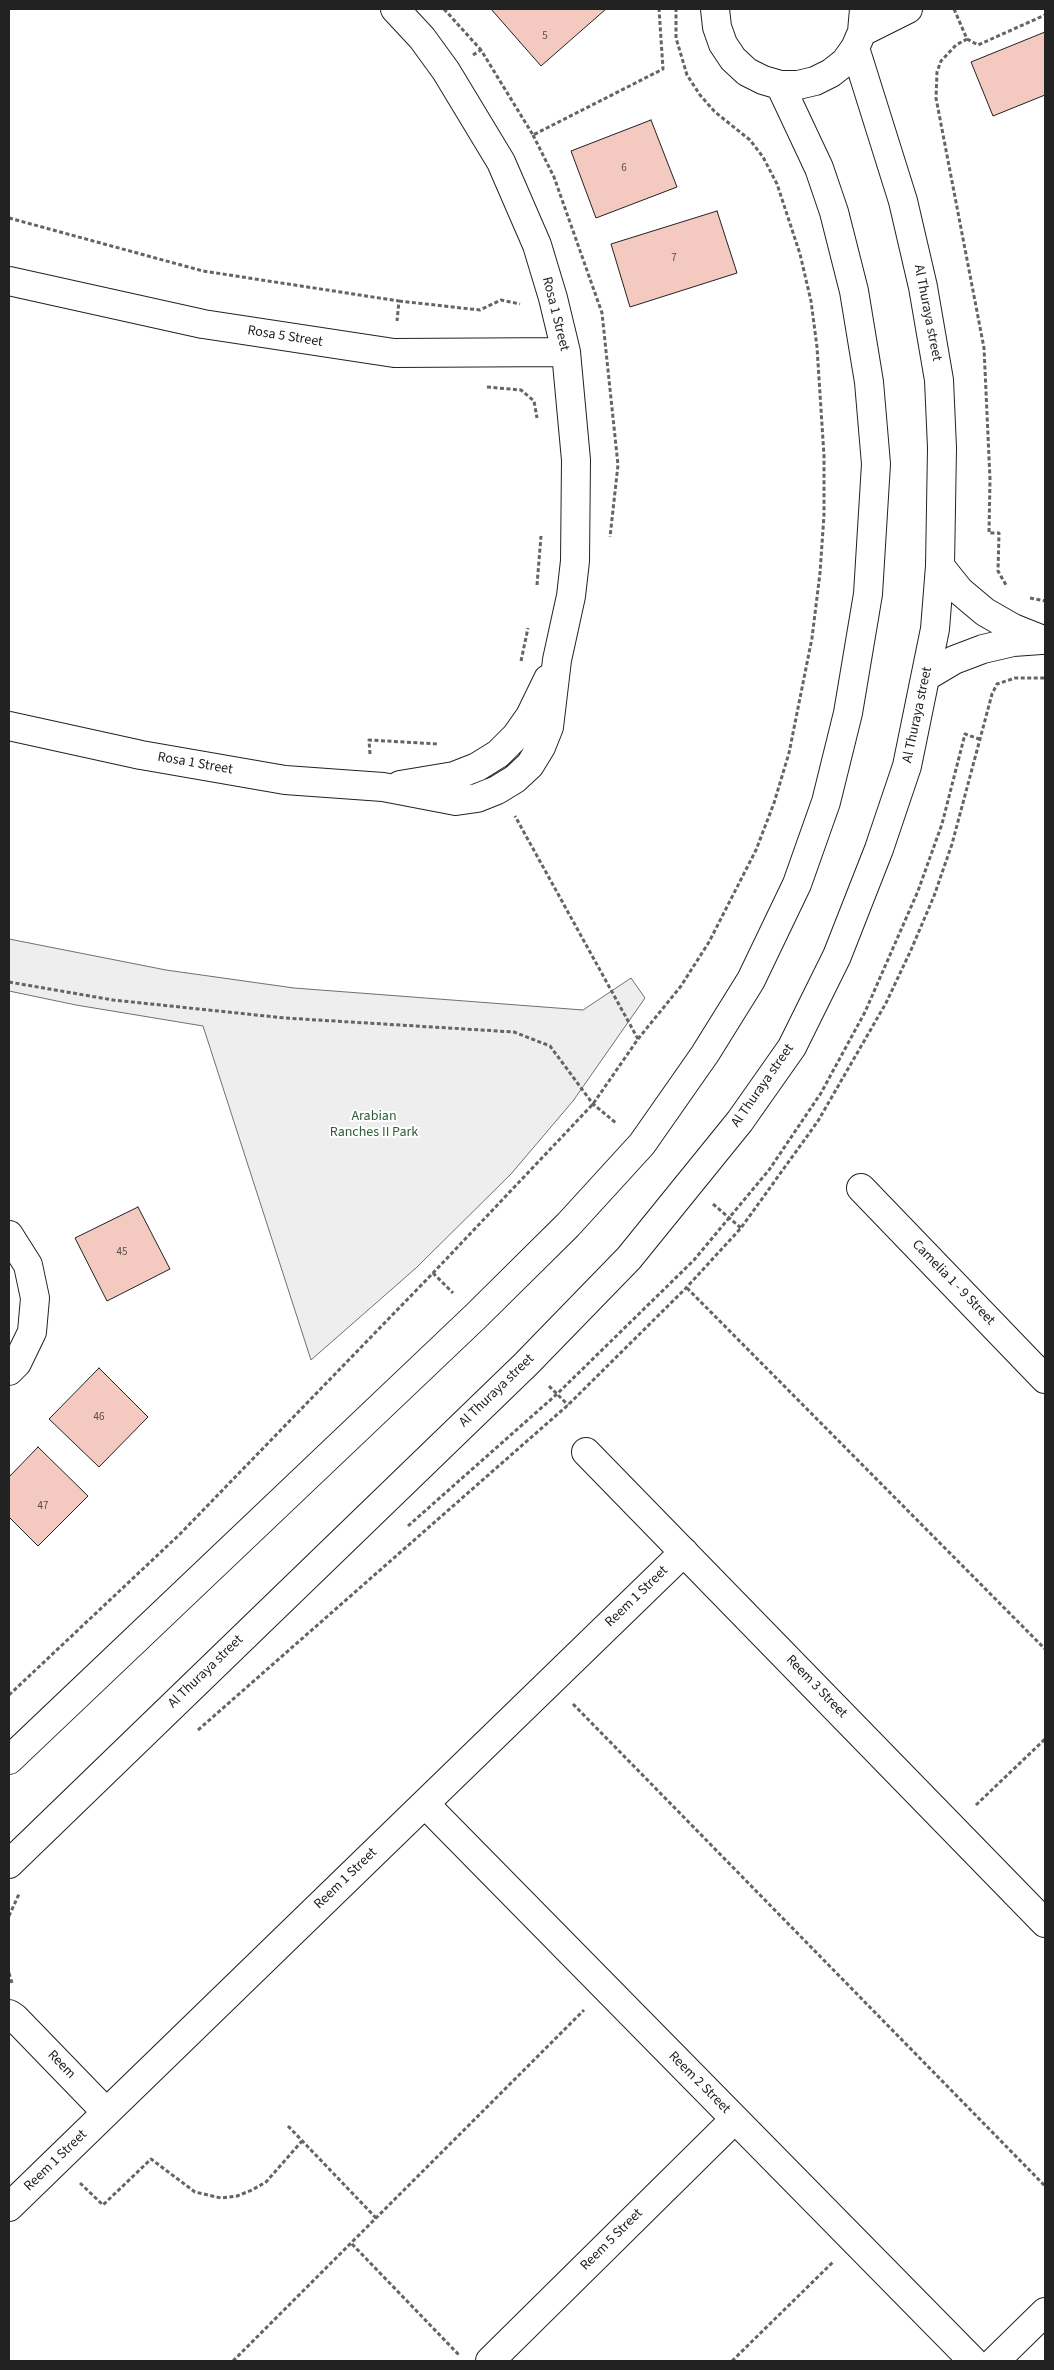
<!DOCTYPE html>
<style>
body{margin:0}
#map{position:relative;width:1054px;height:2370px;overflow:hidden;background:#fff;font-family:"Source Sans 3",sans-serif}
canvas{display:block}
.frame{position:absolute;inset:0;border:10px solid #222;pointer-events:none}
</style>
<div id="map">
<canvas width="1054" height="2370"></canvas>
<div class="frame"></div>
</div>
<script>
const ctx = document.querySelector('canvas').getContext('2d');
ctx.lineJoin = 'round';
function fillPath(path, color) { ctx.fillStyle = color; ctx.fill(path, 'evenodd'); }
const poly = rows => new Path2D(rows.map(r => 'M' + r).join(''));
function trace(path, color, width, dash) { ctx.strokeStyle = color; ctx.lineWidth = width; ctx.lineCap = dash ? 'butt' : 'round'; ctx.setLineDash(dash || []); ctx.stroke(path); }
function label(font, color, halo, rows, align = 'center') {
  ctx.font = font + ' "Source Sans 3",sans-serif'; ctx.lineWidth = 4; ctx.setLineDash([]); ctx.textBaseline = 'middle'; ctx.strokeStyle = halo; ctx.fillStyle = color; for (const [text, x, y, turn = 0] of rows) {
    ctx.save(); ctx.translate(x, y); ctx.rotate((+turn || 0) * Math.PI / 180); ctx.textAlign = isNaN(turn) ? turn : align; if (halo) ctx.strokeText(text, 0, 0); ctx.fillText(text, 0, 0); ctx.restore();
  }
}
const green = poly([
 [9,939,166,970,294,988,583,1010,631,978,645,998,573,1101,511,1174,416,1268,311,1360,203,1026,76,1005,9,991,9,939]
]);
fillPath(green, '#eee');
trace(green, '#6f6f6f', 1);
const building = poly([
 [491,9,606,9,541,66,491,9],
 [1045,32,1045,95,993,116,971,62,1045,32],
 [651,120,677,187,596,218,571,151,651,120],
 [717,211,737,273,630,307,611,244,717,211],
 [138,1207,170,1269,107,1301,75,1238,138,1207],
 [99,1368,148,1417,99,1467,49,1419,99,1368],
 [38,1447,88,1496,38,1546,9,1517,9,1477,38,1447]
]);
fillPath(building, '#f3c9c0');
trace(building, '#222', 1);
const street = poly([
 [9,281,203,324,394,353,566,352],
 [940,566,960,591,985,612,1013,628,1043,640],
 [927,676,954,660,983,649,1013,642,1041,640],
 [9,726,141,755,285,780,383,787,456,801,477,798,497,790,515,779,530,765,541,747,549,727,557,660,571,596,575,561,576,460,566,352,553,298,537,245,501,162,446,71,422,38,395,9],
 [400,785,454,776,477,767,498,754,516,736,530,716,548,679],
 [861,1188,1045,1379],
 [9,1235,28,1265,35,1298,32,1332,17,1363,9,1371],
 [586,1452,1045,1923],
 [425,1804,973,2361],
 [9,2014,15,2018,106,2112],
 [9,2207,684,1552],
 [490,2361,735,2119],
 [995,2361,1045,2312]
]);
const secondary = poly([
 [715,9,717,27,723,44,733,59,747,72,763,80,780,85,798,85,815,81,831,73,845,62,855,48,862,32,864,9],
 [862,32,908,9],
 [9,1760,476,1316,568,1225,642,1144,705,1054,751,980,797,884,826,802,848,713,868,594,876,464,869,382,854,291,834,212,819,168,780,85],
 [9,1864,526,1364,629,1258,740,1121,792,1047,837,956,879,849,907,766,935,629,940,566,942,448,939,380,923,287,903,201,855,48]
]);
trace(street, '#222', 30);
trace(secondary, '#222', 30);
trace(poly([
 [444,9,481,50],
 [954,9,967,39,956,45,941,61,937,72,936,98,984,348,990,479,989,533,999,533,998,571,1006,585],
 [967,39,978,45,1045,15],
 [473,55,481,50,533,135,663,69,659,9],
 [533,135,554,177,602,313,618,465,610,537],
 [9,218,203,271,399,301,397,321],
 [399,301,480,310,501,300,520,304],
 [487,387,521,390,534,401,537,418],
 [537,585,541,536],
 [1030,598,1045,601],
 [521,661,528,628],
 [370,754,369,740,439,744],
 [9,982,113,1000,285,1018,514,1032,550,1046,593,1104,616,1123],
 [638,1039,681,986,709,942,756,850,774,803,789,753,812,638,820,573,824,515,824,456,817,347,811,301,800,254,777,184,763,157,750,140,715,112,700,95,687,75,676,38,676,9],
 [713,1204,741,1228],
 [433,1273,453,1293],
 [687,1288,1045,1649],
 [549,1386,568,1405],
 [408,1526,557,1394,694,1260,769,1170,821,1093,865,1012,918,891,942,824,965,734,979,739],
 [9,1695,180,1534,433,1273,593,1104,638,1039,515,816],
 [573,1704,1045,2186],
 [198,1730,568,1405,686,1288,741,1228,818,1121,886,1003,911,950,934,896,952,844,992,694,997,684,1015,678,1045,678],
 [976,1805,1045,1739],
 [9,1916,19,1894],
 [9,1973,12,1983],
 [288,2126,377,2219],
 [80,2183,103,2205,151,2159,195,2192,221,2198,237,2196,252,2190,266,2182,302,2141],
 [352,2244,459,2355],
 [233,2361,584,2010],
 [732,2361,833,2262]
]), '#646464', 3, [4, 2.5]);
trace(street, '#fff', 28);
trace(secondary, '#fff', 28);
label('11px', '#564c4a', null, [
 ["5",545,37],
 ["6",624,169],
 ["7",674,259],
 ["45",122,1253],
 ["46",99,1418],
 ["47",43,1507]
]);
label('14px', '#222', '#fff', [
 ["Al Thuraya street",927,313,79],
 ["Rosa 1 Street",555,314,76],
 ["Rosa 5 Street",285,337,9],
 ["Al Thuraya street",918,715,-78],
 ["Rosa 1 Street",195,764,10],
 ["Al Thuraya street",763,1086,-55],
 ["Camelia 1 - 9 Street",953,1283,46],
 ["Al Thuraya street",497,1391,-44],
 ["Reem 1 Street",637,1597,-44],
 ["Al Thuraya street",206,1672,-44],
 ["Reem 3 Street",816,1687,46],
 ["Reem 1 Street",346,1879,-44],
 ["Reem",61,2065,46],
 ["Reem 2 Street",699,2083,45],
 ["Reem 1 Street",56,2161,-44],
 ["Reem 5 Street",612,2240,-45]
]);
label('14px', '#2f5e38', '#fff', [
 ["Arabian",374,1117],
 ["Ranches II Park",374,1133]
]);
</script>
